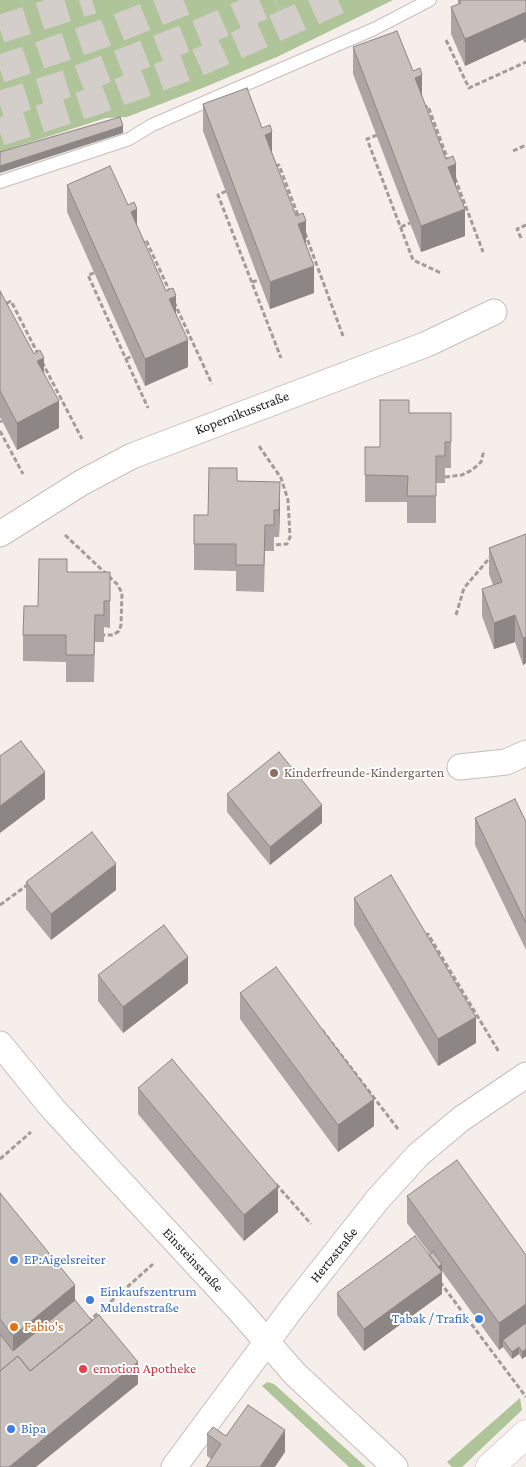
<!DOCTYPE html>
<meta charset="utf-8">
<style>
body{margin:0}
canvas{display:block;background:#f5eeeb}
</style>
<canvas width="526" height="1467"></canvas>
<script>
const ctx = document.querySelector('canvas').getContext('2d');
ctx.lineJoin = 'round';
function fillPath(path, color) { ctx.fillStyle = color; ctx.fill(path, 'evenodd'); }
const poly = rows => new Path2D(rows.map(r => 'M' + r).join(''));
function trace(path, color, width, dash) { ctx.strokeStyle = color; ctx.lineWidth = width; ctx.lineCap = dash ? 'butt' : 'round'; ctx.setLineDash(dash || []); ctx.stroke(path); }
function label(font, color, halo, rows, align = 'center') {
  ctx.font = font + ' "Crimson Pro",serif'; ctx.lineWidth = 4; ctx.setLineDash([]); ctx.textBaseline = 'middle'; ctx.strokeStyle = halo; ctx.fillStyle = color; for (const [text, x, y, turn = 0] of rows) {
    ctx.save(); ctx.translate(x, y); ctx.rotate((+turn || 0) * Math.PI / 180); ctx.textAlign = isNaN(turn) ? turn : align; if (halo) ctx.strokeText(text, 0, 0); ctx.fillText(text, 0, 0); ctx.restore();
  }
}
fillPath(poly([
 [0,0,393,0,279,56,205,87,127,117,106,118,0,152],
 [267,1382,274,1384,366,1467,349,1467,262,1386],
 [520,1398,522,1410,462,1467,452,1467,447,1462]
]), '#afc599');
trace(poly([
 [0,29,92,0],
 [0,69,105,33,188,0],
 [0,105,69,83,202,32,275,0],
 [0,132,98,100,195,64,338,0]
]), '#d4cecb', 28, [28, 14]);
const lane = poly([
 [0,182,129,139,152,125,374,29,430,0]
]);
const street = poly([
 [0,534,81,483,132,456,427,344,494,312],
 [460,767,506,762,526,753],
 [0,1044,53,1109,240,1311,295,1374,395,1467],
 [174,1467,292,1308,378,1199,418,1155,461,1119,526,1075]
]);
const secondary = poly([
 [490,1467,526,1434]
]);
trace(lane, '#c5bebb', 14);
trace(street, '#c5bebb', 27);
trace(secondary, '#c5bebb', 29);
trace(poly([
 [524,39,526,42],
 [446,40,469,88,526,62],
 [423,108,428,106,448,160],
 [377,135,367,139,413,260,441,273],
 [513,151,526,145],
 [275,166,279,165,299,218],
 [455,178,483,252],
 [226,191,218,195,281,358],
 [401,227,410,223],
 [305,233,343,336],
 [521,238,517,229,526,225],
 [140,243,146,240,170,292],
 [94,273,88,275,148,408],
 [252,282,259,280],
 [174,302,212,384],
 [0,307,11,301,38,354],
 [126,359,132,356],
 [42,362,82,439],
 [0,422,2,421],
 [0,431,23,474],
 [259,446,281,478,288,500,290,537,287,544,274,545],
 [445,477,462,475,472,470,481,462,484,450],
 [65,535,117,584,122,593,121,625,119,631,113,635,104,635],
 [456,615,464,588,492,555],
 [0,905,30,883],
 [425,936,428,934,499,1052],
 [322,1030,398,1129],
 [0,1159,31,1132],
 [276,1184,311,1224],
 [440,1282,526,1397],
 [88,1322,153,1264]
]), '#a29d9a', 3, [5, 2.5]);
trace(lane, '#fff', 12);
trace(street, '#fff', 25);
trace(secondary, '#fff', 28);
fillPath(poly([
 [458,0,526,0,526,38,465,66,451,34,451,7,458,4],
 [353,47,422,97,456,186,465,236,421,252,353,74],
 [203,104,272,153,306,243,314,293,270,309,203,131],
 [67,185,137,227,176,314,188,367,145,386,67,212],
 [0,291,44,374,59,428,17,450,0,417],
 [409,413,451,413,451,468,445,468,445,483,436,483,436,523,407,523,407,502,365,502,365,475,380,447],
 [237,481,280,508,279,537,274,537,274,551,265,551,264,592,236,591,236,571,194,570,194,515,208,515],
 [526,534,526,663,523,665,515,642,494,649,482,616,482,589,493,585,489,574,489,548],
 [67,572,110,572,110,628,104,627,104,642,95,642,94,682,66,682,66,662,23,661,23,635],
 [227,794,322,823,270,865,227,812],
 [475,818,526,822,526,950,475,845],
 [26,882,116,890,51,940,26,909],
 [354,898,476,1043,438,1066,354,925],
 [98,975,188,983,123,1033,98,1001],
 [240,993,374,1126,338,1152,240,1019],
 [138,1088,278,1212,244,1241,138,1114],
 [0,1193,75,1300,138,1384,0,1467],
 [407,1196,526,1255,526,1356,522,1359,519,1354,512,1359,503,1347,499,1350,442,1271,442,1294,364,1351,337,1315,337,1293,430,1254,407,1223],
 [207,1434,226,1436,285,1452,211,1459,207,1456]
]), '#aca5a3');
fillPath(poly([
 [526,12,526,38,465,66,465,39],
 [422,75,422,102,415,78],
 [123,126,123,133,0,173,0,166],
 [272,132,272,159,265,135],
 [456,164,456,191,448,167],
 [137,209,137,236,131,212],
 [465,209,465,236,421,252,421,226],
 [306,221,306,248,298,224],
 [314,266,314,293,270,309,270,282],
 [176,296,176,322,169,299],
 [188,340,188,367,145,386,145,359],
 [44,358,44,384,37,361],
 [59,401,59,428,17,450,17,423],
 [280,482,280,508,279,537,279,510],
 [515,615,515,642,494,649,494,623],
 [526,637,526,663,523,665,523,638],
 [45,772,45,799,0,833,0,806],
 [322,805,322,823,270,865,270,847],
 [116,864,116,890,51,940,51,914],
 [188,957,188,983,123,1033,123,1007],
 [476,1017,476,1043,438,1066,438,1039],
 [374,1099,374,1126,338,1152,338,1125],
 [278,1186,278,1212,244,1241,244,1215],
 [442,1264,442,1271,431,1272],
 [442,1272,442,1294,364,1351,364,1329],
 [75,1285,75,1307,13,1358,13,1336],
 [526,1304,526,1330,503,1340,503,1347,499,1350,499,1323],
 [519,1347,519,1354,512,1359,512,1352],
 [526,1349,526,1356,522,1359,522,1352],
 [138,1362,138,1384,36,1467,9,1467],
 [285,1430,285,1452,275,1467,260,1467]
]), '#8c8684');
const building = poly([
 [459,0,526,0,526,12,465,39,451,7,461,3,459,0],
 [397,31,413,71,420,68,422,75,415,78,446,159,453,156,456,164,448,167,465,209,421,226,353,47,397,31],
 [247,88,262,128,270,125,272,132,265,135,296,216,303,213,306,221,298,224,314,266,270,282,203,104,247,88],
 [120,117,123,126,0,166,0,152,120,117],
 [110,166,128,205,134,202,137,209,131,212,166,291,173,288,176,296,169,299,188,340,145,359,67,185,110,166],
 [0,291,34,354,40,350,44,358,37,361,59,401,17,423,0,391,0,291],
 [380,400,409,400,409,413,451,413,451,442,445,442,445,456,436,456,436,496,407,496,408,476,365,475,365,447,380,447,380,400],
 [209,468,237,468,237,481,280,482,279,510,274,510,274,525,265,525,264,565,236,565,236,544,194,544,194,515,208,515,209,468],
 [526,534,526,637,523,638,515,615,494,623,482,589,502,582,489,548,526,534],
 [39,559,67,559,67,572,110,572,110,601,104,601,104,615,95,615,94,655,66,655,66,635,23,635,24,606,38,606,39,559],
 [21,741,45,772,0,806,0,756,21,741],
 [279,752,322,805,270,847,227,794,279,752],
 [515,799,526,822,526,923,475,818,515,799],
 [92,832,116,864,51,914,26,882,92,832],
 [391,875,476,1017,438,1039,354,898,391,875],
 [164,925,188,957,123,1007,98,975,164,925],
 [276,967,374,1099,338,1125,240,993,276,967],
 [172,1059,278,1186,244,1215,138,1088,172,1059],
 [457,1160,526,1255,526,1304,499,1323,407,1196,457,1160],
 [0,1193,75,1285,13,1336,0,1319,0,1193],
 [415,1236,442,1272,364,1329,337,1293,415,1236],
 [433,1252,442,1264,438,1267,429,1255,433,1252],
 [75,1300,92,1321,30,1371,18,1356,0,1371,0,1334,13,1351,75,1300],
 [99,1315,138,1362,9,1467,0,1467,0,1371,18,1356,30,1371,99,1315],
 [526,1323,526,1349,522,1352,519,1347,512,1352,503,1340,526,1323],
 [248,1405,285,1430,260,1467,206,1467,221,1444,207,1434,213,1427,226,1436,248,1405]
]);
fillPath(building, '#c8c0bd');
trace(building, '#8c8684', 1);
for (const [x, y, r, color] of [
 [274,773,5,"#8d6e63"],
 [14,1260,5,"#3f7fe0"],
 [90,1300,5,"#3f7fe0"],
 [479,1319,5,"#3f7fe0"],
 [14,1327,5,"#e8710a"],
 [83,1369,5,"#e0444e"],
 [11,1429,5,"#3f7fe0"]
]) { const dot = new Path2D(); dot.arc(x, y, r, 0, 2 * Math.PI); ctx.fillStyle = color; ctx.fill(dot); trace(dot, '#fff', 2); }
label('14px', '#1b1918', '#fff', [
 ["Kopernikusstraße",242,413,-21],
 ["Hertzstraße",334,1255,-51],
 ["Einsteinstraße",193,1260,47]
]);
label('14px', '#785e54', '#fff', [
 ["Kinderfreunde-Kindergarten",284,773]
], 'left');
label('14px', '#366cbe', '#fff', [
 ["EP:Aigelsreiter",24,1260],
 ["Einkaufszentrum",100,1292],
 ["Muldenstraße",100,1308],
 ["Tabak / Trafik",469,1319,"right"],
 ["Bipa",21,1429]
], 'left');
label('14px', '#c56008', '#fff', [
 ["Fabio's",24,1327]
], 'left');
label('14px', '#be3a42', '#fff', [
 ["emotion Apotheke",93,1369]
], 'left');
</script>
